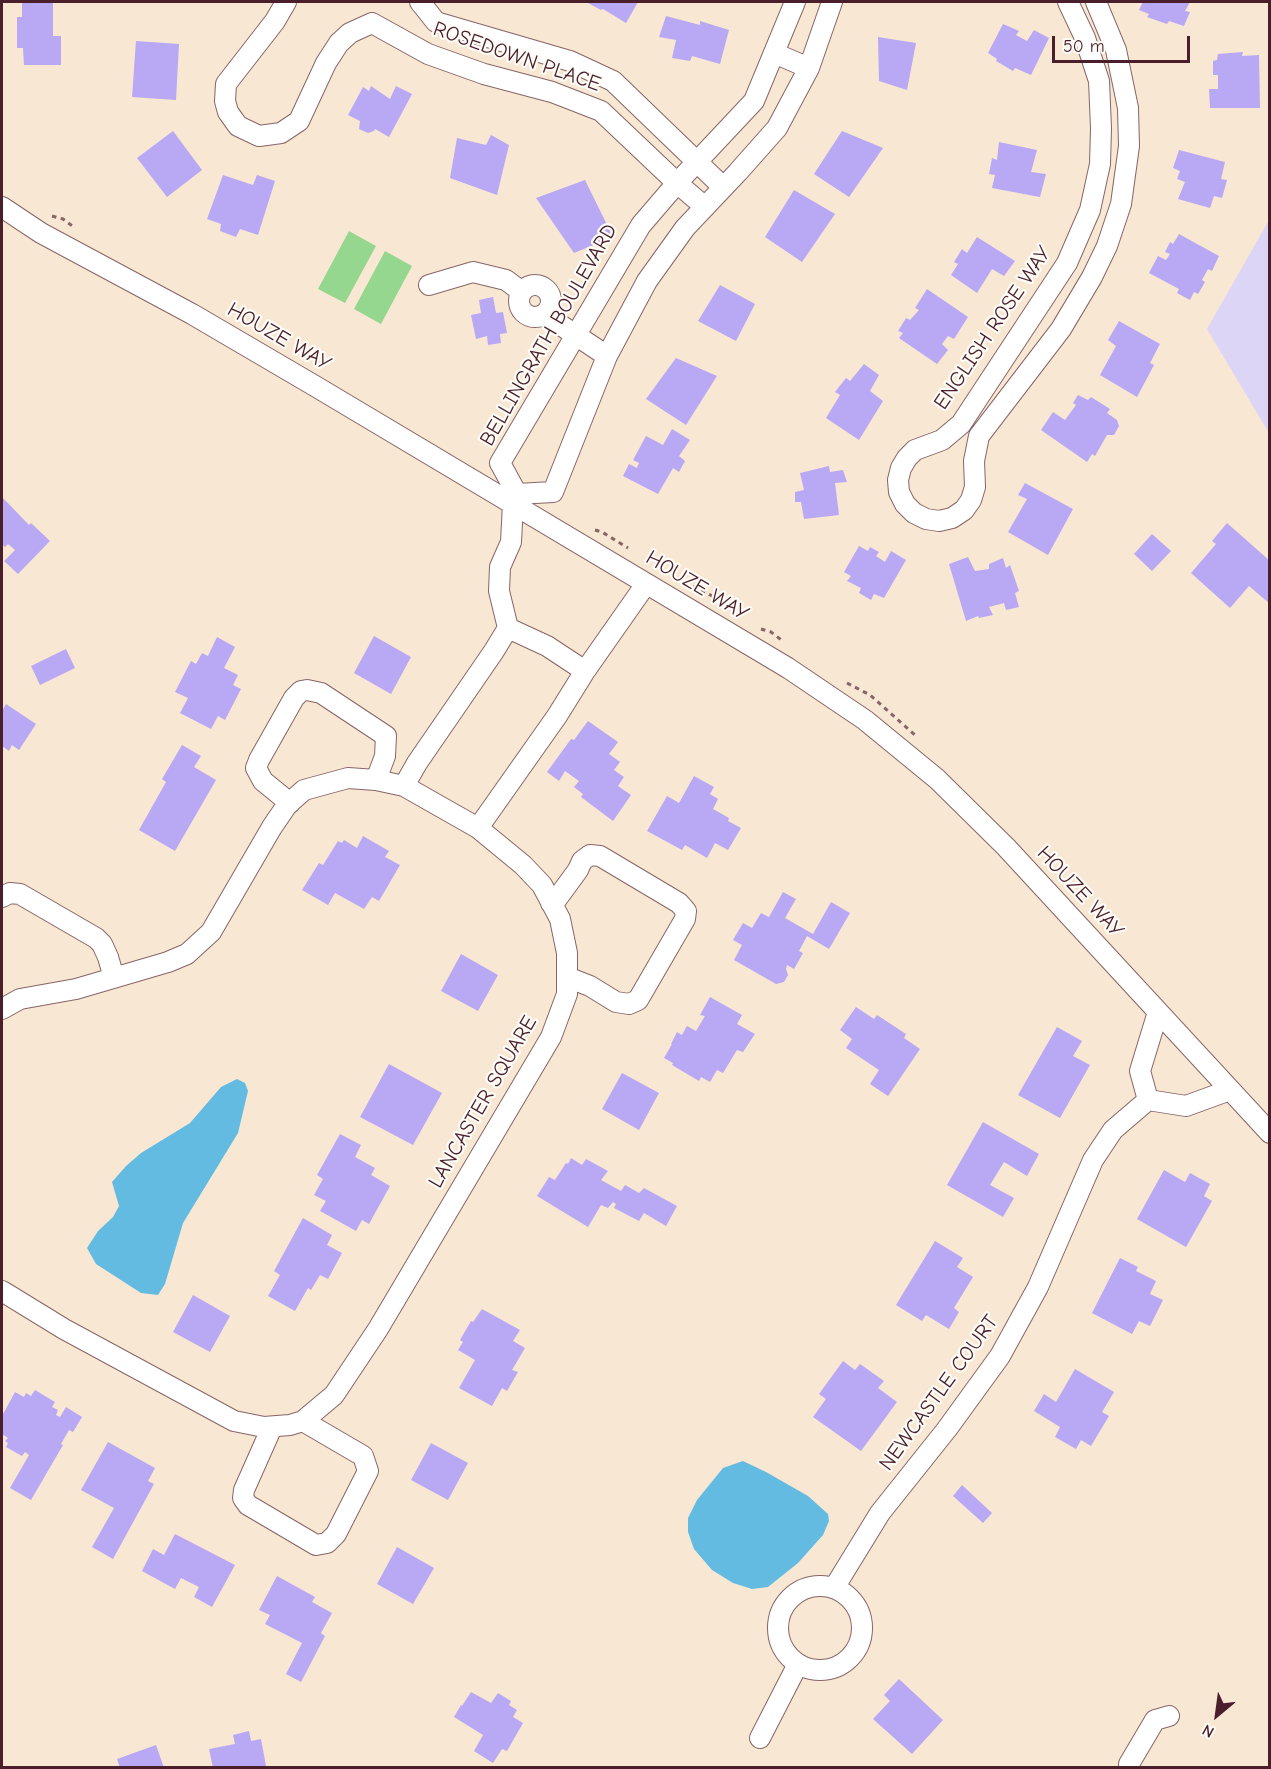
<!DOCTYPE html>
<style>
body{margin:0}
#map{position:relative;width:1271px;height:1769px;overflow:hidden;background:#f8e7d3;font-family:"Comic Neue",sans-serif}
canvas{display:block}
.frame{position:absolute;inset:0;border:3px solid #4a1f2b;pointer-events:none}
.north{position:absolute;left:1187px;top:1685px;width:60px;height:60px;-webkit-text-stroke:4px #fdfcf7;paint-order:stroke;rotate:209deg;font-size:16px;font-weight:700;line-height:24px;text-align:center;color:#4a1f2b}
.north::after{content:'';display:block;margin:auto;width:21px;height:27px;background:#4a1f2b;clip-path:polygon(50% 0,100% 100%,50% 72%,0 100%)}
.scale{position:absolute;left:1052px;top:36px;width:138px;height:27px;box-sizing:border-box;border:3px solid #4a1f2b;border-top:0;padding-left:8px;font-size:18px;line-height:21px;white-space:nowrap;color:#4a1f2b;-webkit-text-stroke:4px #fdfcf7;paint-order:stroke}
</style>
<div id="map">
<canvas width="1271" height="1769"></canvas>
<div class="frame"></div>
<div class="north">N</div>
<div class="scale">50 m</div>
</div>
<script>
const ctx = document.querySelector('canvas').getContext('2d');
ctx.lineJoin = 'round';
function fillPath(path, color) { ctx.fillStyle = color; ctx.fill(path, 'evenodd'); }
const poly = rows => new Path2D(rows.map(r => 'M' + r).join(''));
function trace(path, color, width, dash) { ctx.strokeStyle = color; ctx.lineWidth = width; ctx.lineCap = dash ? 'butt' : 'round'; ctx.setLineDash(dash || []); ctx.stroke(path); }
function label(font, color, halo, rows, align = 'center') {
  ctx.font = font + ' "Comic Neue",sans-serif'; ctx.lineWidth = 4.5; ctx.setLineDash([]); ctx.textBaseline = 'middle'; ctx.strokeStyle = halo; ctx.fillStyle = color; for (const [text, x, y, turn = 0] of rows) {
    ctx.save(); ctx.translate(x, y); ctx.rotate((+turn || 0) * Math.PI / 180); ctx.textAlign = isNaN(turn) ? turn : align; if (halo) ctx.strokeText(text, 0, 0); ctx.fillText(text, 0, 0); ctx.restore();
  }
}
fillPath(poly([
 [1269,220,1270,220,1269,433,1207,329]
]), '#ddd5f6');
fillPath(poly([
 [349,231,376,246,345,303,318,289],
 [385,251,412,266,381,324,354,309]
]), '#95d78e');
fillPath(poly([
 [237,1079,245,1083,248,1091,238,1133,183,1223,165,1284,158,1295,141,1293,96,1264,87,1248,98,1231,113,1217,119,1206,112,1182,126,1166,141,1153,190,1123,221,1087],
 [743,1461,766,1472,808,1496,828,1514,829,1521,823,1535,798,1563,768,1587,752,1589,733,1583,712,1570,694,1549,688,1532,688,1518,697,1500,723,1468]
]), '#64bbe1');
fillPath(poly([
 [22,2,53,2,53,36,61,36,61,65,24,65,23,48,17,48,17,17,22,17],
 [586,2,638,2,626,23,603,9,601,10],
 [1143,2,1190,2,1185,11,1190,12,1184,26,1169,21,1167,24,1147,17,1149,14,1139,10],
 [666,16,700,25,700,21,729,30,720,64,692,56,690,61,672,58,676,40,659,37],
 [1003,24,1019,31,1016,35,1027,41,1034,30,1049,38,1031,75,1015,68,1013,71,996,61,997,59,988,53],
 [878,37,916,43,907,90,879,81],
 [136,41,179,44,176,100,132,97],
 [1243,52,1242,56,1259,55,1260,108,1210,108,1209,89,1218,89,1218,75,1213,75,1213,61,1217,60,1218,54],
 [371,86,390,99,396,86,412,94,389,137,375,129,374,131,368,133,359,129,360,121,348,115,363,87,369,91],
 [173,131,202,170,167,197,137,158],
 [842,131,883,148,849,197,814,174],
 [491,135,509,145,497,195,450,178,457,138,486,145],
 [999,142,1037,150,1031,172,1046,174,1040,197,992,188,995,175,989,174,992,158,997,160],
 [1179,150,1225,162,1221,179,1227,180,1222,198,1214,196,1210,208,1178,199,1185,182,1177,179,1180,171,1173,168],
 [223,175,253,185,257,175,275,181,258,235,240,229,236,237,220,231,221,224,207,219],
 [585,180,613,237,574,253,536,198],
 [794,190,835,214,802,262,765,237],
 [1179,234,1219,256,1212,271,1208,269,1202,280,1205,282,1198,294,1194,292,1190,300,1177,293,1179,289,1149,273,1158,256,1166,260,1170,254,1165,252,1170,242,1173,244],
 [977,237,1015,261,1004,276,992,269,977,293,951,275,958,264,954,262,962,249,967,253],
 [720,285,755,304,736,341,698,321],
 [927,289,968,317,954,339,948,336,942,344,948,350,937,364,899,338,903,333,898,331,906,318,910,320,919,310,915,308],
 [493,297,496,313,503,312,507,333,500,334,501,343,488,345,487,336,476,339,471,315,481,313,479,300],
 [1119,321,1160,344,1150,363,1154,365,1137,397,1100,375,1116,346,1108,340],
 [676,358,717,376,686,425,646,399],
 [864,364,879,375,870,391,883,401,859,440,826,418,840,395,835,392,846,378,850,381],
 [1078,395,1088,400,1091,397,1110,409,1107,413,1117,420,1119,426,1114,435,1107,435,1095,456,1092,454,1087,462,1041,430,1053,412,1065,420,1076,405,1073,403],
 [672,429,690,440,679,456,685,461,679,472,673,468,658,494,623,476,629,464,637,468,639,463,633,460,646,436,663,445],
 [829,466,830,472,843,470,847,482,835,483,839,515,804,519,801,502,795,502,795,492,804,490,800,473],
 [1025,483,1073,509,1048,555,1008,532,1027,499,1018,495],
 [2,497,29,525,31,523,50,541,18,574,4,561,15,550,8,544,5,547,2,544],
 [1227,523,1270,561,1270,604,1249,586,1230,608,1191,573,1216,544,1212,541],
 [1152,534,1171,551,1152,571,1134,554],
 [859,546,868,551,870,547,879,552,876,556,885,562,891,551,906,560,884,598,874,594,871,600,859,593,861,588,847,581,851,576,844,572],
 [968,557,975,571,989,569,989,564,1003,558,1006,568,1010,565,1019,591,1015,593,1019,607,1006,610,1004,603,989,607,993,615,979,618,978,616,966,621,949,564],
 [374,636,411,657,391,694,354,673],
 [217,637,235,647,224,668,238,675,233,685,241,689,225,720,218,716,211,729,180,713,188,698,175,692,191,661,196,664,202,653,208,656],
 [66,649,75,668,40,685,31,666],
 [6,704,36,724,19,750,12,745,9,751,2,746,2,711],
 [588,721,618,742,609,754,620,762,614,770,624,777,618,786,631,795,613,821,581,797,583,794,574,787,579,781,565,771,559,781,547,772,571,739,574,740],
 [182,745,201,756,194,767,216,780,175,851,139,830,166,782,162,779],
 [694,776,714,787,710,794,718,799,713,809,729,818,728,821,741,828,728,850,715,843,707,858,685,845,682,850,647,831,667,796,679,803],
 [363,836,389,851,385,857,400,865,379,901,372,897,364,909,335,893,328,905,302,890,319,863,323,865,338,841,342,843,344,840,357,848],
 [783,892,796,899,785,918,813,934,831,902,850,913,829,949,807,936,799,951,803,953,794,969,787,965,786,969,788,975,784,982,776,984,734,960,742,945,733,940,743,923,752,928,761,913,769,917],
 [461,954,498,975,478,1011,441,991],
 [710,997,742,1015,737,1024,755,1034,743,1052,737,1050,723,1073,717,1070,710,1082,701,1077,699,1081,672,1065,673,1063,664,1058,672,1044,671,1044,677,1032,682,1035,687,1026,696,1031,705,1016,700,1015],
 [856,1007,874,1019,877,1015,906,1034,904,1038,920,1049,888,1096,870,1084,879,1070,846,1048,852,1039,840,1030],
 [1057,1027,1082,1041,1073,1056,1090,1065,1060,1118,1018,1095],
 [389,1064,442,1093,413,1145,360,1117],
 [622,1073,659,1093,639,1130,602,1109],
 [983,1122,1039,1154,1027,1176,1004,1162,990,1185,1014,1198,1003,1217,947,1185],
 [340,1134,361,1145,355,1157,375,1168,371,1175,390,1186,369,1224,362,1220,356,1231,320,1211,326,1201,314,1195,323,1179,317,1175],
 [571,1158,582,1165,586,1159,608,1171,601,1180,621,1191,625,1185,639,1193,644,1188,677,1206,666,1226,644,1213,639,1221,614,1208,616,1204,613,1202,608,1208,601,1205,588,1227,537,1196,549,1177,555,1180,566,1163,568,1164],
 [1164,1170,1185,1182,1190,1173,1210,1184,1204,1196,1212,1201,1186,1247,1137,1219],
 [303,1218,332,1235,327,1245,342,1253,328,1279,320,1275,311,1290,308,1288,295,1311,268,1296,280,1275,274,1271],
 [935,1241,963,1258,957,1267,973,1277,954,1308,959,1312,949,1329,926,1315,922,1321,896,1305],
 [1120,1258,1138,1267,1136,1271,1156,1281,1150,1294,1163,1300,1150,1326,1139,1321,1132,1334,1092,1313],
 [193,1295,230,1316,210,1352,173,1332],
 [482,1309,520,1330,513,1341,525,1348,512,1370,518,1372,507,1391,502,1388,492,1406,459,1388,475,1360,458,1350,463,1342,460,1340,471,1321,473,1322],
 [843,1361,855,1370,860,1364,884,1381,878,1388,897,1402,861,1451,813,1417,826,1399,819,1394],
 [1075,1369,1114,1392,1102,1412,1109,1416,1091,1446,1081,1440,1076,1449,1055,1437,1060,1427,1034,1411,1044,1394,1056,1402],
 [35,1390,55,1402,52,1407,58,1410,56,1415,60,1417,66,1407,82,1417,73,1432,69,1430,61,1444,63,1445,31,1500,10,1488,29,1455,25,1452,22,1456,6,1447,8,1443,5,1441,8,1438,2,1434,2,1416,15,1392,24,1397,26,1393,31,1396],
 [108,1442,155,1468,148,1481,154,1484,113,1559,92,1547,114,1508,81,1490],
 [431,1443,468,1463,448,1500,411,1480],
 [962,1485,992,1513,983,1523,953,1496],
 [175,1534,235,1565,212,1607,194,1597,199,1587,181,1578,175,1589,142,1571,153,1549,164,1555],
 [397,1547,434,1568,413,1604,377,1584],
 [277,1576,315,1597,312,1602,332,1613,321,1633,325,1636,301,1682,286,1674,302,1643,265,1624,270,1615,259,1610],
 [899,1679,943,1720,912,1754,873,1719,890,1701,884,1695],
 [471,1692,491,1703,498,1693,511,1701,509,1705,517,1710,513,1717,523,1723,507,1751,502,1749,493,1763,474,1751,483,1735,454,1717,461,1705,462,1706],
 [249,1731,251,1741,261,1739,266,1766,258,1768,213,1768,209,1749,235,1744,233,1735],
 [156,1745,164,1768,120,1768,117,1759]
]), '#b9a8f3');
const minor = poly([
 [286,2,275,21,226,84,225,101,228,112,238,126,259,136,281,133,299,121,326,63,339,43,350,33,372,23,428,54,484,74,552,92,601,111,677,183,705,207],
 [420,2,436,22,570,61,613,81,723,187],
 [1068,2,1085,38,1099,81,1101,128,1100,164,1090,210,1067,263,961,424,942,440,915,450,907,458,901,468,898,480,899,492,905,504,914,513,926,519,939,521,952,518,964,510,971,500,975,487,974,461,979,436,1061,329,1092,277,1107,246,1121,204,1129,146,1128,108,1116,50,1096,2],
 [774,53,809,68],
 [2,207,41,233,192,314,315,386,788,668,865,720,937,779,1006,847,1270,1133],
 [429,285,473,272,506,280,522,292],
 '519 301a16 16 0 1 1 32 0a16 16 0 1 1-32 0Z',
 [544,314,607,356],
 [517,494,553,492,607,356,647,281,685,228,738,172,777,128,809,68,832,2],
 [517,494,500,463,641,225,677,183,754,101,795,2],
 [508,628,547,646,585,671],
 [404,786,417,763,494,651,508,628,499,591,500,567,511,542,513,503,517,494],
 [290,803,263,781,256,768,259,760,294,698,301,691,307,690,321,693,386,736,385,756,376,780],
 [478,828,557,716,585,671,646,584],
 [2,897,10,893,20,894,96,938,102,944,108,957,114,978],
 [551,903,556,900,578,870,582,861,590,855,600,856,679,903,686,911,685,919,638,1000,629,1004,616,1002,590,986,567,977],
 [2,1009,20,999,76,989,168,962,187,954,211,932,272,827,287,805,304,790,348,778,376,780,404,786,478,828,523,865,542,885,560,919,567,953,567,994,551,1037,378,1329,334,1395,303,1421,290,1425,264,1427,234,1421,64,1329,2,1291],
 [1158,1012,1140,1071,1148,1100,1186,1106,1230,1090],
 [272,1427,244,1490,243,1498,248,1505,316,1545,327,1543,336,1534,368,1471,363,1456,303,1421],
 '778 1628a42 42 0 1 1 84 0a42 42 0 1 1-84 0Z',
 [834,1588,880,1513,947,1429,1000,1356,1038,1287,1093,1160,1113,1130,1148,1100],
 [760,1738,798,1664],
 [1129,1764,1155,1720,1169,1716]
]);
trace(minor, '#876566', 22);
trace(poly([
 [52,216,63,219,75,228],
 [595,530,602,532,628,548],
 [677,578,716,598,731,610],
 [761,629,771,632,784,642],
 [847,683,870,695,915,735]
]), '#876566', 3, [4.5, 4.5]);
trace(minor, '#fff', 20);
label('21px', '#4a1f2b', '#fdfcf7', [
 ["ROSEDOWN PLACE",517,57,19],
 ["ENGLISH ROSE WAY",993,328,-56],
 ["BELLINGRATH BOULEVARD",549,335,-60],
 ["HOUZE WAY",279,337,30],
 ["HOUZE WAY",697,586,31],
 ["HOUZE WAY",1080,892,47],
 ["LANCASTER SQUARE",483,1102,-60],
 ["NEWCASTLE COURT",939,1393,-54]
]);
</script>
